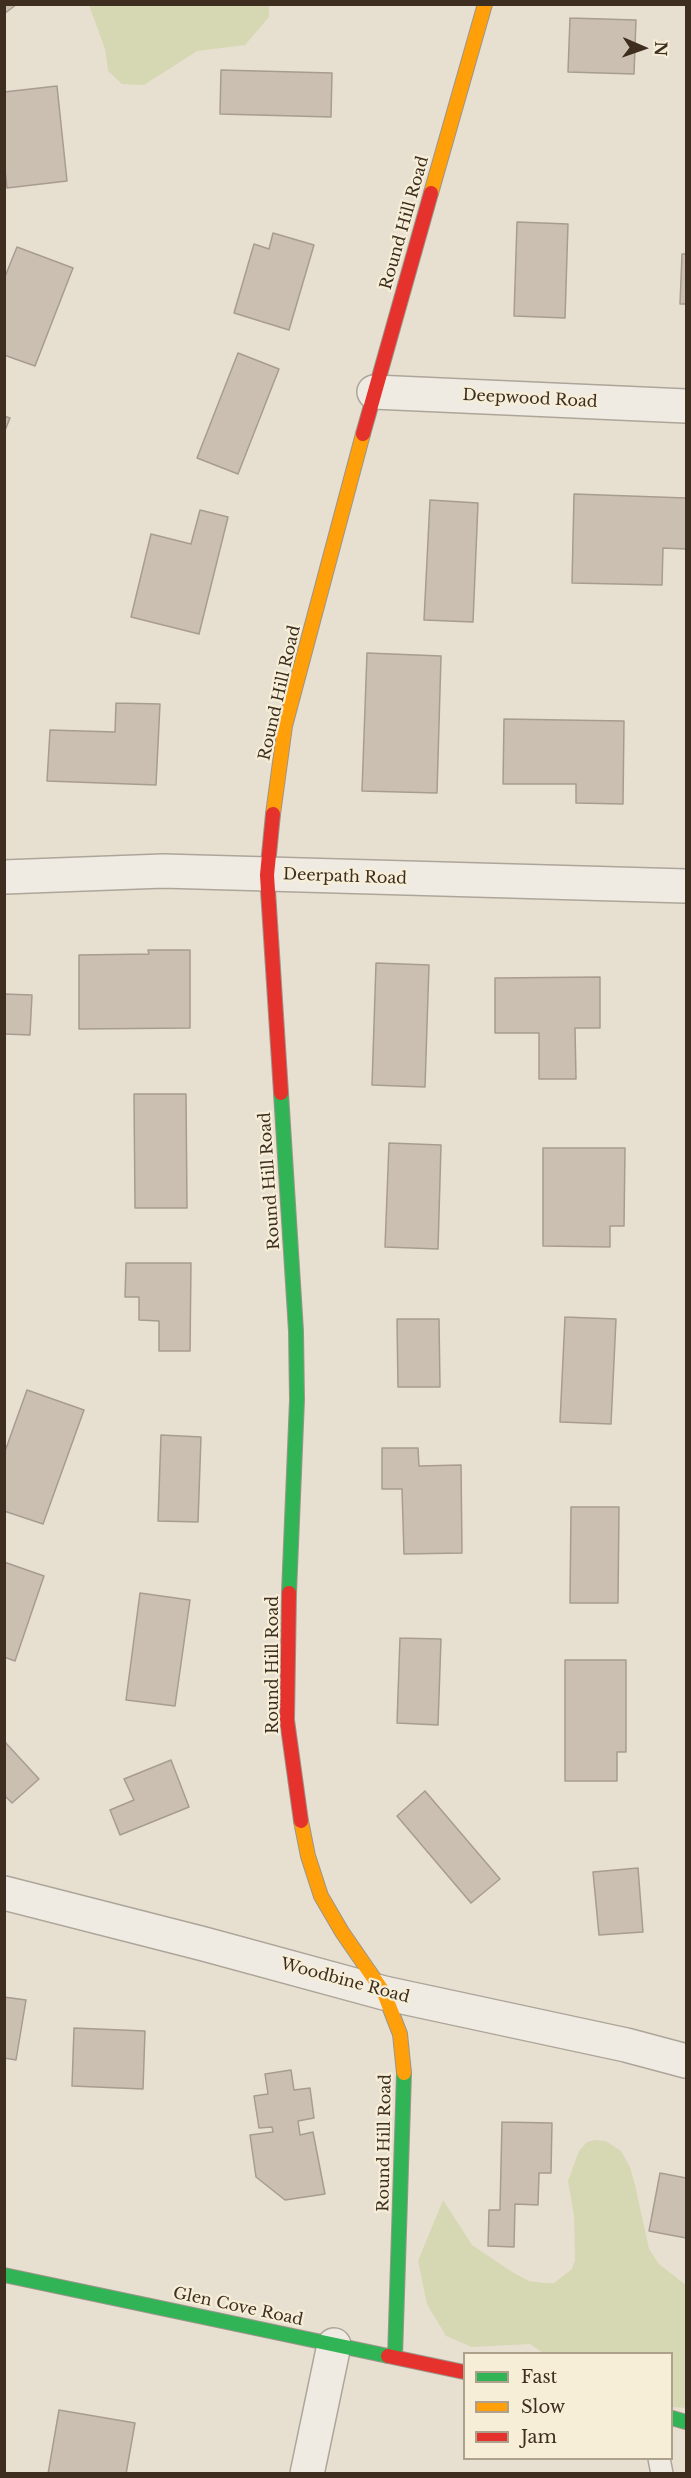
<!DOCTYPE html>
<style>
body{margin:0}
#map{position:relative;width:691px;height:2478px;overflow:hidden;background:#e7e0d1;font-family:"Libre Baskerville",serif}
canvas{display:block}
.frame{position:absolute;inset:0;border:6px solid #3d2e20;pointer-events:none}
.legend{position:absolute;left:463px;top:2352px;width:210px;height:108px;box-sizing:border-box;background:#f7eed8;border:2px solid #ada18e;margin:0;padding:8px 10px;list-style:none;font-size:18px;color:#3d2e20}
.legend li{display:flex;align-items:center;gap:12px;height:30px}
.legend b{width:30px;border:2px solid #ada18e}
.north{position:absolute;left:613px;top:18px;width:60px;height:60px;-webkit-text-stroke:4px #f7eed8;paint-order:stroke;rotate:92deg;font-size:16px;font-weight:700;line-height:24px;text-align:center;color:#3d2e20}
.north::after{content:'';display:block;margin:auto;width:21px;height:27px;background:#3d2e20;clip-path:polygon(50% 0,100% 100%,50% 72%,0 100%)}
</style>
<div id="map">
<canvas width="691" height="2478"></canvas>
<div class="frame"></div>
<ul class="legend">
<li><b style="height:8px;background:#30b455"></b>Fast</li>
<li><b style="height:8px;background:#ff9f0a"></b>Slow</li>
<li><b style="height:8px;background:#e5322d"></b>Jam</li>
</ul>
<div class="north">N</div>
</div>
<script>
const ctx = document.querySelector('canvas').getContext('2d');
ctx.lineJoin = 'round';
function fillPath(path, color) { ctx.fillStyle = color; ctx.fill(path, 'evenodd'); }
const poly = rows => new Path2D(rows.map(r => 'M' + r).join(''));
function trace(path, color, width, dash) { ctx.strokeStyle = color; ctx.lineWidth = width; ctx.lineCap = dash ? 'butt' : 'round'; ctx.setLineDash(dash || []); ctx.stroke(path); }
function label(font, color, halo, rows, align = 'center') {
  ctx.font = font + ' "Libre Baskerville",serif'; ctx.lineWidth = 4.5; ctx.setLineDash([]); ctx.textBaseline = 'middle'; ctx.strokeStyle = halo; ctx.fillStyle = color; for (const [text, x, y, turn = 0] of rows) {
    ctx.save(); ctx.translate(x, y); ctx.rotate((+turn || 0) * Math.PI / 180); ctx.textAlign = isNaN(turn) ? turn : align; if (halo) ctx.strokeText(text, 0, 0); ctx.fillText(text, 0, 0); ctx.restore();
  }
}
fillPath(poly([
 [89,5,269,5,269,17,245,45,197,51,144,85,122,84,108,71,105,49],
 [595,2140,606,2141,621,2151,630,2167,635,2185,649,2249,659,2264,686,2285,686,2408,672,2407,672,2354,543,2353,530,2344,472,2347,446,2336,427,2304,418,2261,443,2200,472,2245,512,2272,529,2281,544,2283,554,2283,572,2269,575,2260,574,2216,568,2181,579,2151,587,2142]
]), '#d6d7b3');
const building = poly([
 [4,4,17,4,4,14,4,4],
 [570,18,636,20,634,74,568,72,570,18],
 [221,70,332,73,331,117,220,114,221,70],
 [57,86,67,181,7,188,4,161,4,92,57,86],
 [517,222,568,224,565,318,514,316,517,222],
 [273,233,314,245,289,330,234,313,254,244,269,249,273,233],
 [17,247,73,268,35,366,4,355,4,279,17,247],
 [682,254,686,254,686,304,680,304,682,254],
 [238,353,279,369,238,474,197,458,238,353],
 [4,416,10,418,4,433,4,416],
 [574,494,686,498,686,549,663,548,662,585,572,583,574,494],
 [430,500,478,503,473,622,424,620,430,500],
 [200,510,228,517,199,634,131,617,151,534,191,544,200,510],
 [367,653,441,656,437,793,362,791,367,653],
 [116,703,160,704,156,785,47,781,50,730,115,732,116,703],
 [504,719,624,721,623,804,576,803,576,784,503,784,504,719],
 [148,950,190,950,190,1028,79,1029,79,955,149,954,148,950],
 [376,963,429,965,425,1087,372,1085,376,963],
 [600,977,600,1028,575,1028,576,1079,539,1079,539,1033,495,1033,495,978,600,977],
 [4,994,32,995,30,1035,4,1034,4,994],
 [134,1094,186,1094,187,1208,135,1208,134,1094],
 [389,1143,441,1145,438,1249,385,1247,389,1143],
 [543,1148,625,1148,624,1226,610,1226,610,1247,543,1246,543,1148],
 [126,1263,191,1263,190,1351,159,1351,159,1321,139,1320,139,1297,125,1297,126,1263],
 [565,1317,616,1319,611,1424,560,1422,565,1317],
 [397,1319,439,1319,440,1387,398,1387,397,1319],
 [27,1390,84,1410,43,1524,4,1511,4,1454,27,1390],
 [161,1435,201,1437,198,1522,158,1521,161,1435],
 [382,1448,418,1448,419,1466,461,1465,462,1553,404,1554,402,1489,382,1489,382,1448],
 [571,1507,619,1507,618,1603,570,1603,571,1507],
 [4,1562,44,1576,15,1661,4,1657,4,1562],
 [140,1593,190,1600,175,1706,126,1700,140,1593],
 [400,1638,441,1639,438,1725,397,1723,400,1638],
 [565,1660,626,1660,626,1752,617,1752,617,1781,565,1781,565,1660],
 [4,1741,39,1779,12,1803,4,1795,4,1741],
 [171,1760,189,1807,120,1835,110,1810,134,1800,124,1779,171,1760],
 [425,1791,500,1879,471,1903,397,1816,425,1791],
 [638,1868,643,1932,599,1935,593,1872,638,1868],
 [4,1997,26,2000,16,2060,4,2058,4,1997],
 [74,2028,145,2031,143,2089,72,2086,74,2028],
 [291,2070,294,2090,310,2088,314,2118,298,2121,300,2135,313,2132,325,2194,285,2200,256,2177,250,2135,273,2132,272,2127,259,2128,254,2096,268,2094,265,2074,291,2070],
 [502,2122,552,2123,551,2173,539,2173,538,2205,515,2204,514,2247,488,2246,489,2210,500,2210,502,2122],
 [660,2173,686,2178,686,2238,649,2231,660,2173],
 [59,2410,135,2423,126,2474,48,2474,59,2410]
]);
fillPath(building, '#cbbfb2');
trace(building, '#a89c90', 1.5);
const lane = poly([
 [659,2458,662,2474]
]);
const street = poly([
 [374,392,686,406],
 [4,877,163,871,686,886],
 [4,1893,204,1944,384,1993,626,2045,686,2061],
 [307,2474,334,2345]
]);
const fast = poly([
 [281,1093,296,1331,297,1400,289,1593],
 [4,2275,388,2356],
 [395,2357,404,2073],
 [672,2418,686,2422]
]);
const slow = poly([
 [431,193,485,4],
 [273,814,285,726,363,434],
 [301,1821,308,1856,321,1896,342,1932,384,1993,400,2034,404,2073]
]);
const jam = poly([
 [363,434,431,193],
 [273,814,267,875,281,1093],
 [289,1593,287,1720,301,1821],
 [388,2356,464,2372]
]);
trace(lane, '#ada599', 24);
trace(street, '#ada599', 36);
trace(fast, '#9c958a', 16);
trace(slow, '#9c958a', 16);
trace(jam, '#9c958a', 16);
trace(lane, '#efebe3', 21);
trace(street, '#efebe3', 33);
trace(fast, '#30b455', 14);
trace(slow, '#ff9f0a', 14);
trace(jam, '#e5322d', 14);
label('16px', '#3d2e20', '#f7eed8', [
 ["Round Hill Road",405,223,-74],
 ["Deepwood Road",530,399,3],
 ["Round Hill Road",280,693,-77],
 ["Deerpath Road",345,877,2],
 ["Round Hill Road",270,1181,-94],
 ["Round Hill Road",273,1665,-90],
 ["Woodbine Road",345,1981,15],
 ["Round Hill Road",385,2143,-89],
 ["Glen Cove Road",238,2307,12]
]);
</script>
